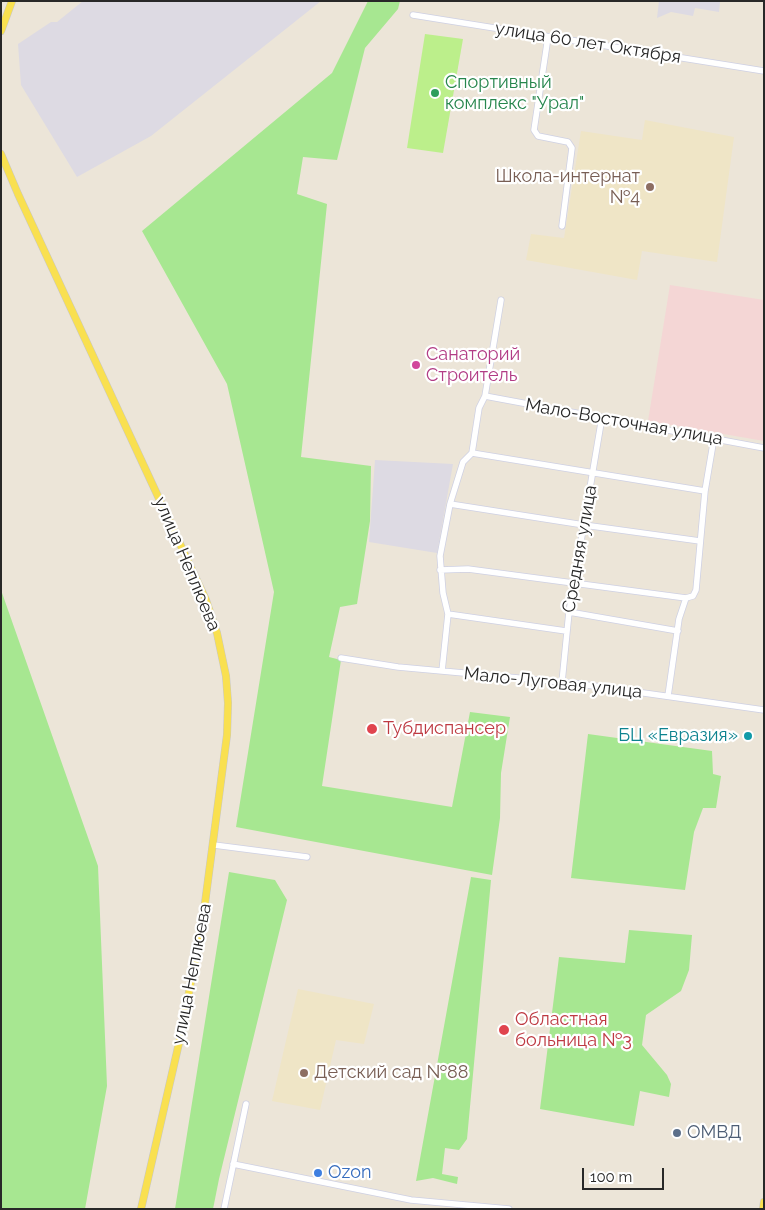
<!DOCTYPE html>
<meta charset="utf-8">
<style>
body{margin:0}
#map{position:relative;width:765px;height:1210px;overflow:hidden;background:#ece5d8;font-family:Raleway,sans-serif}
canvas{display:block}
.frame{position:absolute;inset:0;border:2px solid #282828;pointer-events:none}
.scale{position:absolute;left:582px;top:1168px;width:82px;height:22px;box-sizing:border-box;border:2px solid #282828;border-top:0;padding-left:6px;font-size:15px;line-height:18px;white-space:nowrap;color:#282828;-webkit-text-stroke:4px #fff;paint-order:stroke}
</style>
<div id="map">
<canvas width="765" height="1210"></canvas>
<div class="frame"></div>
<div class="scale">100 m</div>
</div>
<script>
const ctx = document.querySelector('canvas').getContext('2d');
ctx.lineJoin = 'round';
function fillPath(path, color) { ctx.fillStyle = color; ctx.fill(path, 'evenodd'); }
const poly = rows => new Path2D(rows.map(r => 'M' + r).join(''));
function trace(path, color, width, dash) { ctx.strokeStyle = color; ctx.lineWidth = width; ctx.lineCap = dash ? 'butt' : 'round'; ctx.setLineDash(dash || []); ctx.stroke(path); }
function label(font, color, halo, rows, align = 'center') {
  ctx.font = font + ' Raleway,sans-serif'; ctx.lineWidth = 4.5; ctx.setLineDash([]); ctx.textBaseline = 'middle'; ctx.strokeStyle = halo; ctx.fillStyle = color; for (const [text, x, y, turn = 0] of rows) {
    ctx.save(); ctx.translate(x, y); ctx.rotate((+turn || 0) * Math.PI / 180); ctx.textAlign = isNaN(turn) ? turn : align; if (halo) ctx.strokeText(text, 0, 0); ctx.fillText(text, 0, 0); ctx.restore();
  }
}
fillPath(poly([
 [83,1,321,1,151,136,77,177,21,85,18,44,51,22,57,22],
 [659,1,723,1,720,2,719,12,695,8,693,16,671,12,657,18],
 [375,460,453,464,437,553,369,542]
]), '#dddae3');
fillPath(poly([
 [645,120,734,137,717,262,642,251,637,280,526,260,531,234,564,238,581,131,642,140],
 [298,989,374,1004,364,1044,336,1040,320,1110,272,1101]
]), '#efe5c6');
fillPath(poly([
 [670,285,764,300,764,441,648,421]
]), '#f4d6d5');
fillPath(poly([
 [368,1,400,1,398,9,365,48,337,160,303,157,297,194,327,204,301,457,371,466,370,521,357,604,340,607,329,657,341,660,322,786,452,807,470,712,510,717,501,773,500,818,492,875,236,827,274,592,227,384,142,231,332,73],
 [1,590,98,866,107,1086,85,1209,1,1209],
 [588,734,712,751,713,774,721,776,716,808,703,808,694,832,685,890,571,878],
 [229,872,275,880,287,900,219,1179,213,1209,175,1209],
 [471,877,491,880,467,1139,459,1150,445,1148,442,1174,458,1177,457,1184,433,1178,416,1181],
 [629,930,692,935,689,970,681,991,646,1015,642,1045,667,1075,671,1084,669,1097,640,1091,634,1126,540,1109,559,957,625,963]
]), '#a7e791');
fillPath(poly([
 [425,34,463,39,443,153,407,148]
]), '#bcef8b');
const minor = poly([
 [413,15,764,71],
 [548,37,534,130,538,136,568,142,572,148,562,226],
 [485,396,764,448],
 [472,453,705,491],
 [450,504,584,525,700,541],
 [440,570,468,569,686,598],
 [569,612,678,631],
 [448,614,566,631],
 [341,658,398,667,573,683,764,710],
 [442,671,448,614,443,593,440,556,450,504,463,462,472,453,479,408,485,396,501,300],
 [562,682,569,612,602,417],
 [668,696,679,619,686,598,693,596,696,590,705,491,714,438],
 [214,845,307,857],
 [233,1164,411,1200,509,1209],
 [224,1209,246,1104]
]);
const major = poly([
 [1,31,12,1],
 [1,154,18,194,206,600,217,633,226,676,228,703,227,735,202,926,179,1043,141,1209],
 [763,1209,764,1202]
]);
trace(minor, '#ced0e3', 7);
trace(major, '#c7c7c7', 8);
trace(minor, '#fff', 5.5);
trace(major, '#f9e050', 7);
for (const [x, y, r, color] of [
 [435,93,5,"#2e9e5b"],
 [650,187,5,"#8d6e63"],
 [416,365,5,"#d1479c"],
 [372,729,6,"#e0444e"],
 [748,736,5,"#0f9aa8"],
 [504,1030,6,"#e0444e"],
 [304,1073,5,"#8d6e63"],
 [677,1133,5,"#5c6f8a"],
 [318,1173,5,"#3f7fe0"]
]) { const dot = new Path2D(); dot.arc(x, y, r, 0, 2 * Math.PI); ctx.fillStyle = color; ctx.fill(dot); trace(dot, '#fff', 2); }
label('18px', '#282828', '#fff', [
 ["улица 60 лет Октября",588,43,9],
 ["Мало-Восточная улица",624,422,10],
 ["Средняя улица",580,549,-80],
 ["улица Неплюева",187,564,67],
 ["Мало-Луговая улица",553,683,6],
 ["улица Неплюева",192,974,-79]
]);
label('18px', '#27864d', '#fff', [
 ["Спортивный",445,83],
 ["комплекс \"Урал\"",445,104]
], 'left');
label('18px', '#785e54', '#fff', [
 ["Школа-интернат",640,177],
 ["№4",640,198],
 ["Детский сад №88",314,1073,"left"]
], 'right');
label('18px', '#b23c85', '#fff', [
 ["Санаторий",426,355],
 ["Строитель",426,376]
], 'left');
label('18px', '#be3a42', '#fff', [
 ["Тубдиспансер",383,729],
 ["Областная",515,1020],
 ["больница №3",515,1041]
], 'left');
label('18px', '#0d838f', '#fff', [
 ["БЦ «Евразия»",738,736]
], 'right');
label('18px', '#4e5e75', '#fff', [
 ["ОМВД",687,1133]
], 'left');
label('18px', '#366cbe', '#fff', [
 ["Ozon",328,1173]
], 'left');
</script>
